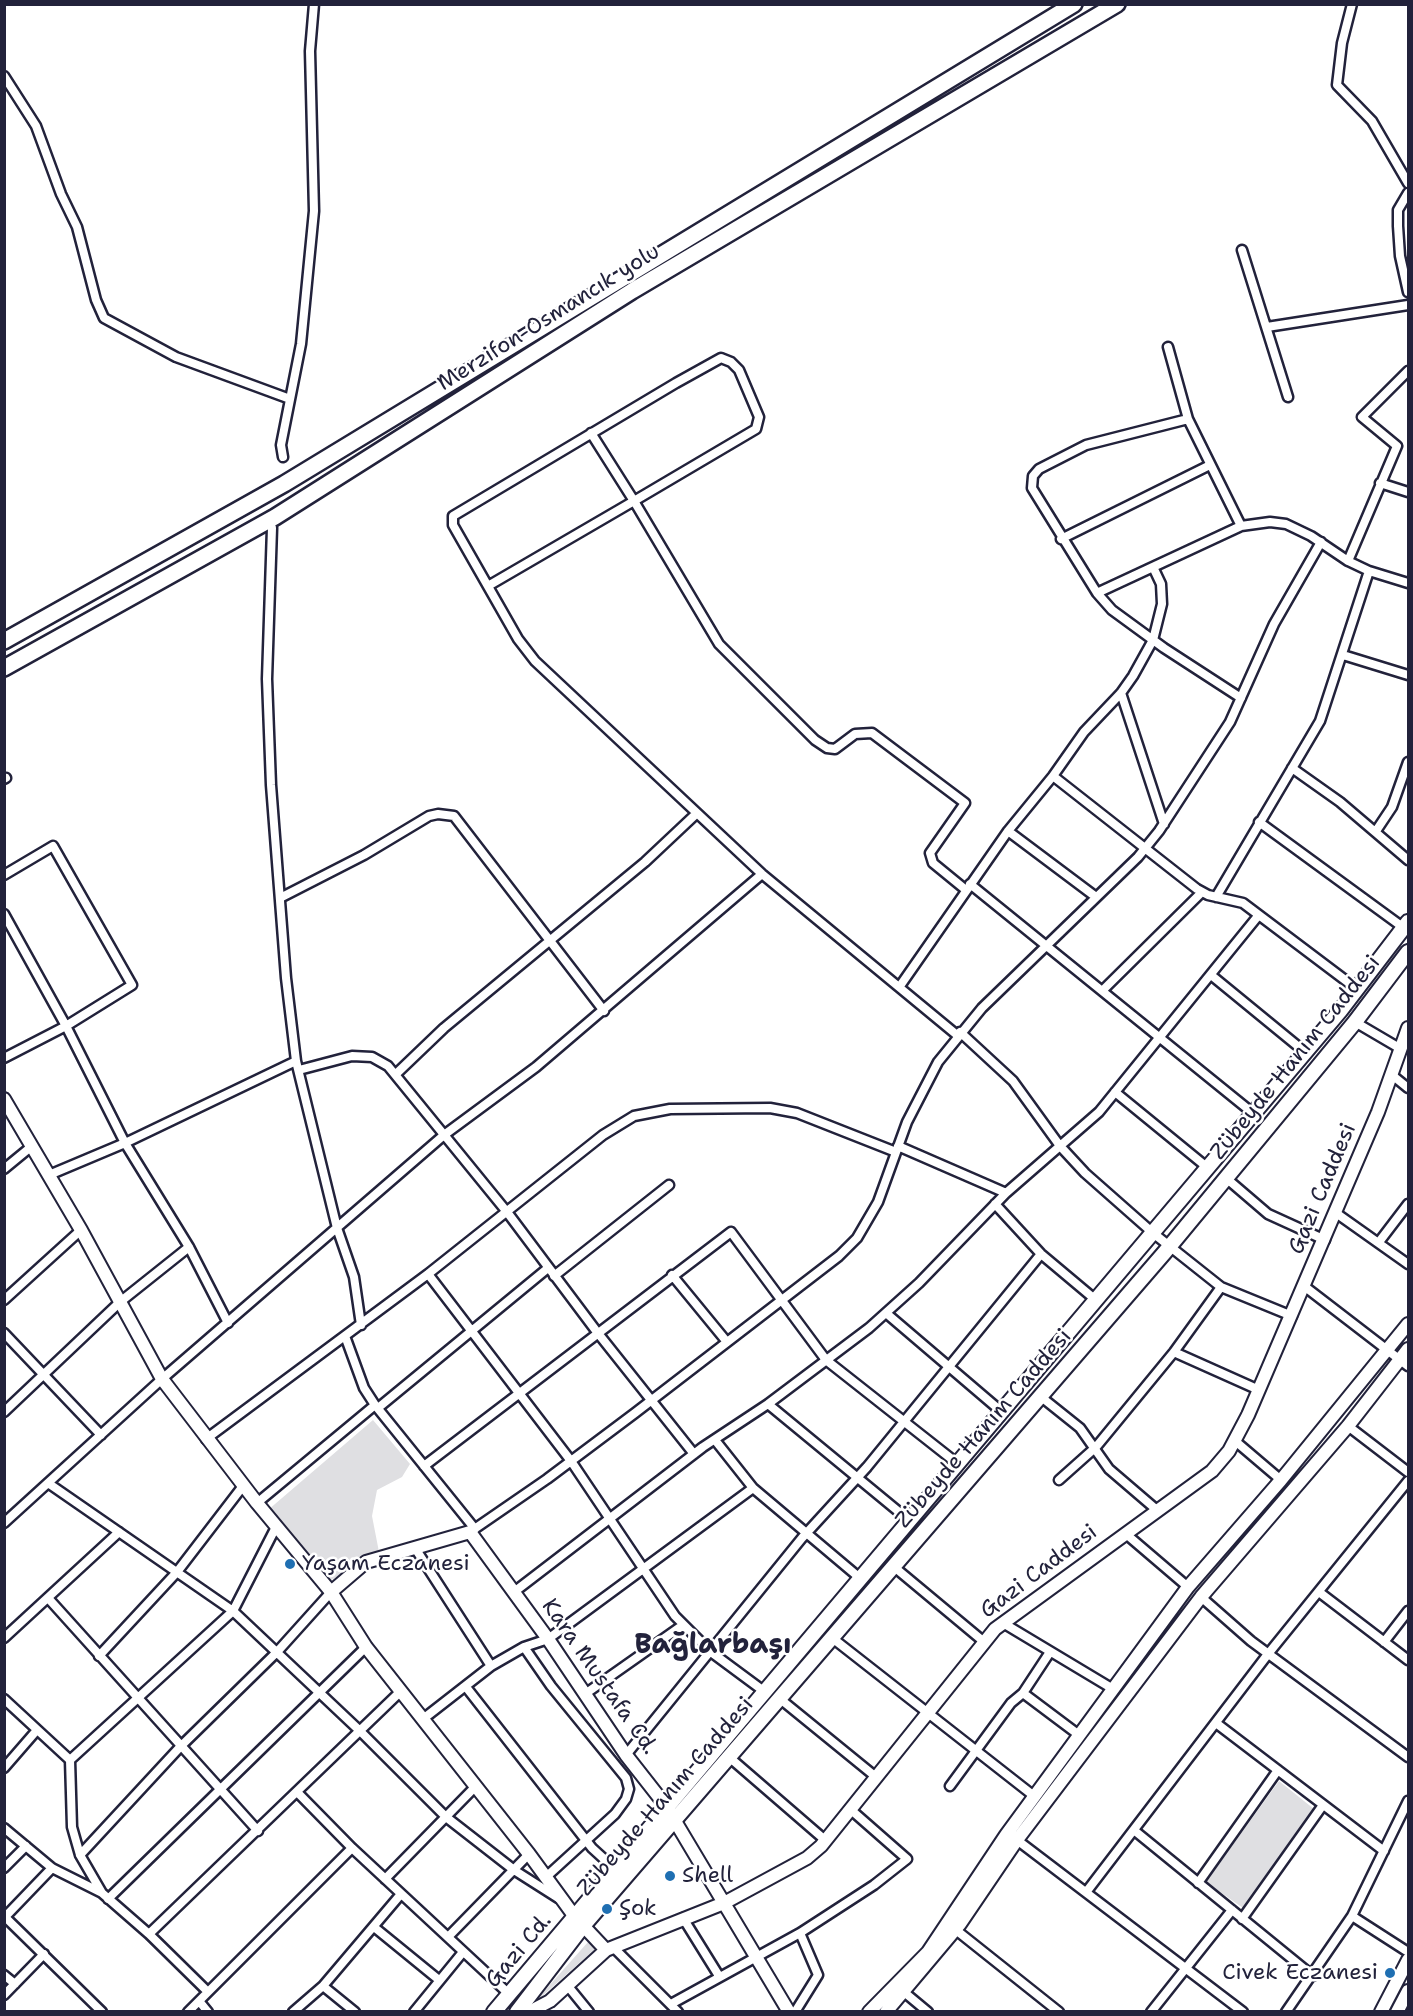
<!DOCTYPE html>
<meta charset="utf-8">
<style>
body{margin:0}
#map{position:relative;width:1413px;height:2016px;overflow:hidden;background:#fff;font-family:"Shantell Sans",sans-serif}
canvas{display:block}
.frame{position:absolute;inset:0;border:6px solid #22223b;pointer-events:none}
</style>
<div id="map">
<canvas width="1413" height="2016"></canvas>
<div class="frame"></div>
</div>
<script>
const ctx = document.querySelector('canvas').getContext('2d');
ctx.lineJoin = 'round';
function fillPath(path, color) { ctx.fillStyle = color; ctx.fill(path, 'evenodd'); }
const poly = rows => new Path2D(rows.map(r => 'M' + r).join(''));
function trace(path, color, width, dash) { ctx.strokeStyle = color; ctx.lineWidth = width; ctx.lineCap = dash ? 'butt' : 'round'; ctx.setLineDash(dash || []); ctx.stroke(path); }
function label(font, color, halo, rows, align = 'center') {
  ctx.font = font + ' "Shantell Sans",sans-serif'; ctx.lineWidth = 5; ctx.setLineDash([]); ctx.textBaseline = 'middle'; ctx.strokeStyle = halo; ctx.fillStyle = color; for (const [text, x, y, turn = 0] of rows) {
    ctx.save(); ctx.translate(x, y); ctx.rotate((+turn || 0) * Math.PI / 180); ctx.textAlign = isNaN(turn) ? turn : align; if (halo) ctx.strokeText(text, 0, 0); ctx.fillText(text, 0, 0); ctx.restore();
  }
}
fillPath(poly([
 [373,1420,410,1464,402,1477,377,1490,372,1516,379,1552,328,1582,268,1510],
 [1279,1781,1314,1809,1243,1908,1206,1882],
 [588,1942,595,1949,531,2006]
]), '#dfdfe2');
const street = poly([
 [1352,4,1342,43,1337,85,1372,121,1408,183],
 [4,76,36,126,61,194,77,227,96,300,104,318,176,357,290,399],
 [1408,193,1398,210,1398,226,1400,256,1408,292],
 [1242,250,1288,397],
 [1267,327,1408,305],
 [1168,347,1188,419,1241,526],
 [1188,419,1086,445,1039,469,1033,476,1032,488,1097,593,1112,610,1164,648,1241,698],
 [283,457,281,445,301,344,314,211,310,51,314,4],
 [1380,483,1408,492],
 [272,528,267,679,271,785,286,978,296,1061,337,1228,354,1277,361,1325],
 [1061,539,1210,465],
 [1348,561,1397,446,1362,417,1408,371],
 [488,586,634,501,591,433],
 [1097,593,1241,526,1270,522,1286,524,1311,536,1348,561,1369,571,1408,583],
 [1343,655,1408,675],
 [1121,693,1164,824],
 [1292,768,1340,802,1408,860],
 [1053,776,1197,889,1208,895,1243,903,1357,989],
 [4,779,6,778],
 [1259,822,1404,928],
 [1008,831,1096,897],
 [1376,831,1392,807,1408,762],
 [4,875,53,846,132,985,66,1026,4,1058],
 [970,884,1254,1114],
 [1216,897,1320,721,1369,571],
 [280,898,364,855,429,816,438,814,454,816,604,1011],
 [4,914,66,1026,125,1143,189,1247,228,1323],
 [1211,975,1305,1052],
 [900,986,1008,831,1053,776,1084,732,1121,693,1133,676,1153,640,1162,604,1161,584,1153,567],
 [1103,990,1202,892],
 [1355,1022,1401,1049],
 [960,1032,1013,1081,1060,1146,1085,1173,1153,1233,1221,1287,1292,1316],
 [957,1035,762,874,535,661,518,639,453,525,453,516,676,383,721,358,731,362,739,370,759,417,756,429,634,501,719,644,815,740,827,748,835,749,855,734,872,733,965,803,930,853,933,863,966,890],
 [299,1070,352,1056,372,1057,388,1066,507,1212,597,1332,694,1454],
 [396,1074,444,1028,645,862,696,814],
 [1392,1075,1408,1088],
 [1115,1092,1208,1168],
 [898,1146,1006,1193],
 [4,1169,32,1146],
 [49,1175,125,1143,296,1061],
 [1226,1178,1268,1214,1325,1240],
 [995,1204,1041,1254,1097,1301],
 [1336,1213,1408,1264],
 [1379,1242,1408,1204],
 [428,1274,571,1461,675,1616,711,1652,765,1692],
 [672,1275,727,1342],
 [554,1276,669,1185],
 [1304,1286,1408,1366],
 [4,1300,81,1230],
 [886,1313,1002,1412],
 [4,1333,101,1435],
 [345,1336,364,1388,375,1405,475,1529],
 [1174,1352,1259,1390],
 [1040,1396,1080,1428,1109,1469,1158,1511],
 [768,1404,910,1521],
 [378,1408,548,1268],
 [4,1412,120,1302,189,1247],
 [1348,1426,1408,1472],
 [206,1439,428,1274,603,1135,634,1116,670,1109,770,1108,797,1113,896,1152],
 [715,1440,753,1488,861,1579],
 [1234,1440,1281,1480],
 [424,1466,731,1232,826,1360,958,1464],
 [1059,1480,1096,1447,1174,1352,1221,1287],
 [48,1483,233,1611,360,1731,446,1817,514,1870,558,1898],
 [257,1503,375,1405],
 [4,1523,162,1379,444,1135,536,1067,762,874],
 [470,1532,547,1479,635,1413,839,1256,857,1238,878,1202,907,1122,938,1062,982,1008,1138,857,1159,831,1230,722,1274,624,1321,542],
 [1126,1534,1188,1587],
 [415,1548,491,1666],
 [893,1566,983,1641],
 [514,1592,703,1447,768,1404,869,1328,919,1283,1006,1193,1099,1112,1258,916],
 [1319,1592,1408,1660],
 [1201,1597,1251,1641,1408,1757],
 [48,1598,258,1831],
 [1003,1623,1113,1689],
 [831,1637,1034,1796],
 [4,1638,119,1532],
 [1384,1642,1408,1611],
 [524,1647,551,1686,626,1778,629,1789,626,1799,615,1814,546,1877],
 [99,1656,177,1572,243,1486],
 [466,1687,592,1848,615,1869],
 [1023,1693,1079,1735],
 [585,1694,683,1625],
 [779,1698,876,1777],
 [4,1699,70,1760,72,1827,80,1855,102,1893,149,1934,208,1992],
 [423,1719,491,1666,524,1647,548,1639,753,1488],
 [1216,1723,1384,1851],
 [626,1755,802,1538,867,1467,1041,1254],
 [729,1757,825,1840],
 [70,1760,233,1611,276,1527],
 [4,1768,37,1730],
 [950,1786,1011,1703,1023,1693,1050,1652],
 [298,1793,352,1848,509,1994],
 [4,1828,52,1868,102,1893],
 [1135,1831,1313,1976],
 [1017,1840,1243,2012],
 [80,1855,180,1747,277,1652,331,1592],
 [4,1868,26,1846],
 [385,1879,476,1786],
 [1198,1883,1278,1770],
 [1087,1891,1268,1654,1408,1481],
 [108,1899,366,1647],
 [1352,1916,1408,1952],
 [5,1917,102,2012],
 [4,1918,52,1868],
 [683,1918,719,1976],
 [1242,1919,1323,1805],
 [374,1927,439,1980],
 [956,1930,1059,2012],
 [149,1934,401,1691],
 [448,1937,529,1854],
 [613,1947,678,2012],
 [4,1975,15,1984],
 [567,1985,589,2012],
 [323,1986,355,2012],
 [904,1992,928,2012],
 [4,1995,44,1954],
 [199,2001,208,2012],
 [671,2004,800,1933,874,1885,907,1859,850,1809],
 [188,2012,352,1848],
 [293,2012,323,1986,401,1894],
 [414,2012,463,1952],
 [795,2012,818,1975,800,1933],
 [1151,2012,1232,1910],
 [1286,2012,1352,1916,1408,1801]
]);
const secondary = poly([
 [4,1099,81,1230,162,1379,257,1503,331,1592,366,1647,529,1854,575,1917,606,1950],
 [331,1592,366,1562,470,1532,548,1639,626,1755,666,1806,789,2012],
 [529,2012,550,2001,606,1950,724,1903,807,1858,821,1846,995,1629,1212,1471,1229,1451,1248,1415,1378,1112,1408,1028],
 [869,2012,928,1952,1006,1835,1188,1587,1281,1480,1408,1324],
 [886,2012,960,1924,1017,1840,1201,1597,1348,1426,1408,1349],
 [1381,2012,1408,1960],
 [1397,2012,1408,1991]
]);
const primary = poly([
 [494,2012,1340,1011,1408,922],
 [517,2012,583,1926,1165,1252,1355,1022,1408,952]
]);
const highway = poly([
 [4,641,284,484,1074,4],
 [4,668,275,517,632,291,1117,4]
]);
trace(street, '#22223b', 13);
trace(secondary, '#22223b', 16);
trace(primary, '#22223b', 18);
trace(highway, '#22223b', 20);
trace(street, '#fff', 8);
trace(secondary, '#fff', 12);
trace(primary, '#fff', 14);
trace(highway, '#fff', 15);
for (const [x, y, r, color] of [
 [290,1564,6,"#1f6fb2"],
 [670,1876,6,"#1f6fb2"],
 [607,1909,6,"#1f6fb2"],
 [1390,1973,6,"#1f6fb2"]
]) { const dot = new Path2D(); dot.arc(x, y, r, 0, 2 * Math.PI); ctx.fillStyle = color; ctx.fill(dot); trace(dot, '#fff', 2); }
label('22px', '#22223b', '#fff', [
 ["Merzifon-Osmancık yolu",549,318,-32],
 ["Zübeyde Hanım Caddesi",1296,1058,-51],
 ["Gazi Caddesi",1323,1189,-67],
 ["Zübeyde Hanım Caddesi",984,1429,-49],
 ["Gazi Caddesi",1039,1572,-37],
 ["Kara Mustafa Cd.",599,1677,55],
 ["Zübeyde Hanım Caddesi",666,1797,-49],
 ["Gazi Cd.",519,1951,-50]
]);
label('22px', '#22223b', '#fff', [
 ["Yaşam Eczanesi",302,1564],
 ["Shell",682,1876],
 ["Şok",619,1909],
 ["Civek Eczanesi",1378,1973,"right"]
], 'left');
label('bold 28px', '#22223b', '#fff', [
 ["Bağlarbaşı",713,1646]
]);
</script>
